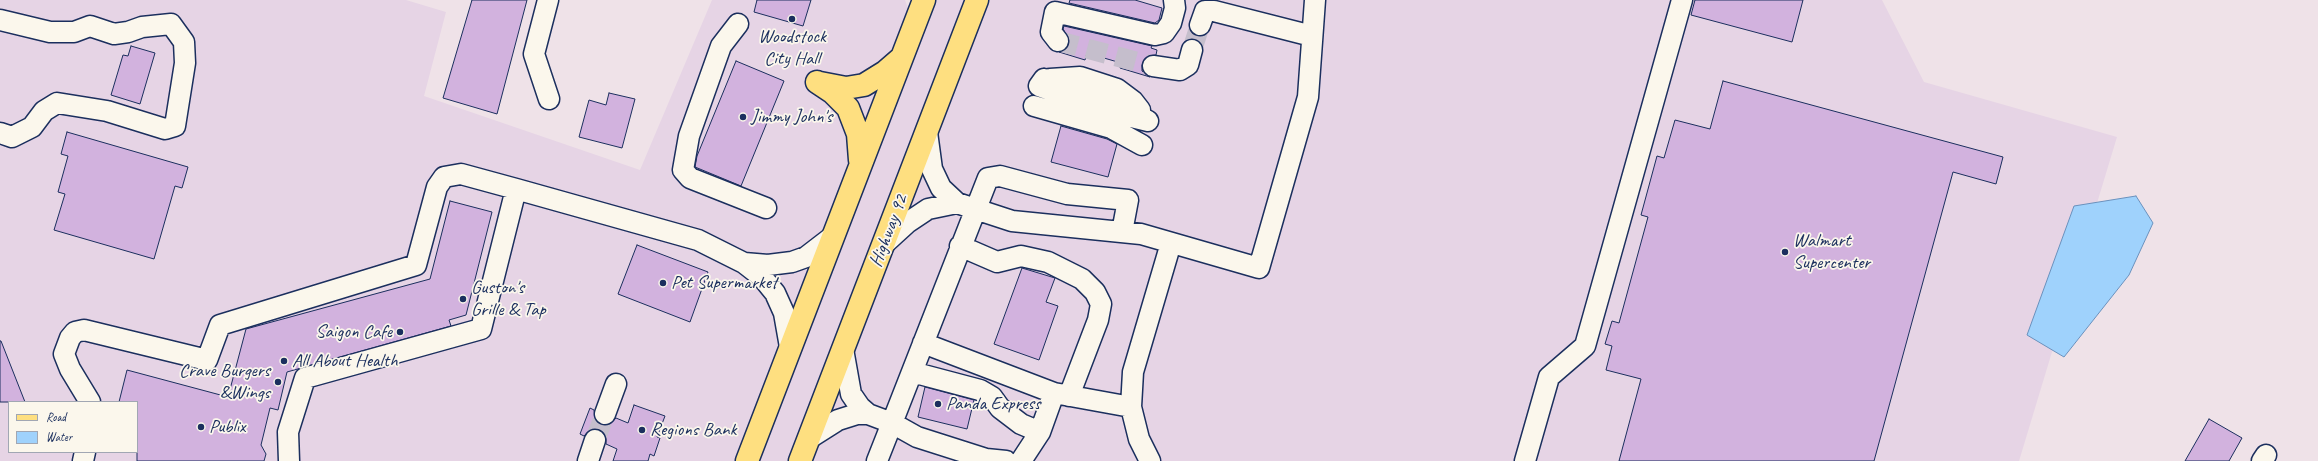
<!DOCTYPE html>
<style>
body{margin:0}
#map{position:relative;width:2318px;height:461px;overflow:hidden;background:#efe2e8;font-family:Caveat,sans-serif}
canvas{display:block}
.legend{position:absolute;left:8px;top:401px;width:130px;height:52px;box-sizing:border-box;background:#fbf7ec;border:1px solid #a1a7b3;margin:0;padding:5px 7px;list-style:none;font-size:12px;color:#1b2f5e}
.legend li{display:flex;align-items:center;gap:8px;height:20px}
.legend b{width:20px;border:1px solid #a1a7b3}
</style>
<div id="map">
<canvas width="2318" height="461"></canvas>
<ul class="legend">
<li><b style="height:5px;background:#fedf80"></b>Road</li>
<li><b style="height:11px;background:#9fd2fc"></b>Water</li>
</ul>
</div>
<script>
const ctx = document.querySelector('canvas').getContext('2d');
ctx.lineJoin = 'round';
function fillPath(path, color) { ctx.fillStyle = color; ctx.fill(path, 'evenodd'); }
const poly = rows => new Path2D(rows.map(r => 'M' + r).join(''));
function trace(path, color, width, dash) { ctx.strokeStyle = color; ctx.lineWidth = width; ctx.lineCap = dash ? 'butt' : 'round'; ctx.setLineDash(dash || []); ctx.stroke(path); }
function label(font, color, halo, rows, align = 'center') {
  ctx.font = font + ' Caveat,sans-serif'; ctx.lineWidth = 3.5; ctx.setLineDash([]); ctx.textBaseline = 'middle'; ctx.strokeStyle = halo; ctx.fillStyle = color; for (const [text, x, y, turn = 0] of rows) {
    ctx.save(); ctx.translate(x, y); ctx.rotate((+turn || 0) * Math.PI / 180); ctx.textAlign = isNaN(turn) ? turn : align; if (halo) ctx.strokeText(text, 0, 0); ctx.fillText(text, 0, 0); ctx.restore();
  }
}
fillPath(poly([
 [0,0,406,0,446,12,424,96,640,170,712,0,905,0,909,11,914,0,1882,0,1924,82,2117,137,2019,461,0,461],
 [9,402,137,402,137,452,9,452]
]), '#e6d4e5');
const water = poly([
 [2136,196,2153,223,2129,275,2064,357,2027,335,2074,206,2136,196]
]);
fillPath(water, '#9fd2fc');
trace(water, '#6a91bd', 1);
const building = poly([
 [472,0,527,0,497,114,443,98,472,0],
 [757,0,811,0,803,26,754,12,757,0],
 [1070,0,1135,0,1162,8,1159,20,1155,23,1069,3,1070,0],
 [1695,0,1803,0,1792,42,1691,15,1695,0],
 [1064,26,1152,46,1151,48,1157,50,1156,55,1148,56,1142,65,1142,71,1150,77,1120,68,1121,63,1087,53,1085,60,1059,52,1065,50,1069,45,1069,39,1063,29,1064,26],
 [131,46,155,53,140,104,111,95,123,55,128,56,131,46],
 [736,61,784,81,741,186,695,167,697,156,736,61],
 [1723,81,2003,157,1996,184,1953,172,1874,461,1619,461,1641,379,1606,370,1612,346,1605,344,1612,321,1619,323,1648,217,1641,215,1657,156,1664,158,1675,120,1710,129,1723,81],
 [609,93,635,99,622,148,579,137,589,100,606,105,609,93],
 [1061,126,1107,139,1117,144,1108,177,1051,162,1061,126],
 [67,132,188,167,182,188,175,186,154,259,54,230,65,194,58,192,68,156,61,154,67,132],
 [450,201,492,212,466,315,449,320,451,326,287,372,278,410,270,408,261,445,266,454,264,461,137,461,137,402,119,402,127,370,228,397,246,329,430,279,450,201],
 [637,245,708,272,690,322,618,294,637,245],
 [1022,268,1055,278,1046,302,1058,306,1039,360,994,344,1022,268],
 [0,341,1,341,25,402,0,402,0,341],
 [925,387,974,400,967,429,918,417,925,387],
 [634,405,665,416,657,437,660,438,654,456,650,454,648,461,613,461,617,449,606,444,606,438,603,432,593,429,584,436,580,434,590,408,594,410,596,422,607,425,616,418,628,423,634,405],
 [2209,419,2242,438,2229,461,2185,461,2209,419]
]);
fillPath(building, '#d2b2de');
trace(building, '#1b2f5e', 1);
trace(poly([
 [1058,41,1153,66],
 [1192,50,1200,25],
 [595,440,605,414]
]), '#c5becc', 20, [20, 10]);
const minor = poly([
 [548,0,534,54,549,99],
 [0,20,50,32,74,32,90,26,114,34,128,32,142,27,171,24,184,42,185,63,175,126,165,129,107,111,57,103,44,111,32,127,12,137,0,133],
 [738,24,721,46,689,136,683,170,690,178,766,208],
 [1200,25,1205,11,1214,11,1312,36],
 [1058,41,1051,32,1055,12,1155,35,1164,33,1171,23,1175,8,1174,0],
 [1153,66,1180,70,1188,65,1192,50],
 [1044,79,1117,105,1148,121,1115,113,1039,86,1044,79],
 [1050,79,1080,77,1117,89,1133,101,1140,110],
 [1034,106,1111,128,1142,145],
 [516,189,698,240,744,263,762,277,775,293,784,313,790,347],
 [957,203,1012,221,1141,234,1259,268,1308,97,1315,0],
 [884,244,907,223,928,209,957,203,941,188,932,169,927,132],
 [960,246,997,262,1021,256,1048,262,1082,279,1095,292,1101,304,1098,320,1069,396],
 [744,263,768,265,792,262,806,257,832,237],
 [923,343,1054,393,1131,407,1133,372,1171,243],
 [912,372,980,390,992,397,1000,408,1021,424,1040,432],
 [90,402,70,369,64,354,70,338,75,332,84,330,207,360,220,325,416,265,437,187,444,177,461,174,516,189,481,329,305,378,288,432,289,461],
 [1131,407,1139,439,1150,461],
 [605,414,616,384],
 [868,414,892,423,988,178,1000,176,1067,194,1128,200,1122,232],
 [808,439,838,420,857,414,868,414,860,407,851,394,843,349],
 [83,461,85,452],
 [588,461,595,440],
 [877,461,892,423,917,437,986,459,1006,461],
 [1021,461,1040,432,1054,393],
 [1525,461,1549,377,1585,346,1682,0],
 [2262,461,2266,455]
]);
const major = poly([
 [817,82,832,92,848,108,858,134,860,160],
 [820,83,846,88,864,85,885,72,900,59],
 [747,461,924,0],
 [800,461,977,0]
]);
trace(minor, '#1b2f5e', 23);
trace(major, '#1b2f5e', 25);
trace(minor, '#fbf7ec', 20);
trace(major, '#fedf80', 22);
for (const [x, y, r, color] of [
 [792,19,4,"#1b2f5e"],
 [743,117,4,"#1b2f5e"],
 [1785,252,4,"#1b2f5e"],
 [663,283,4,"#1b2f5e"],
 [463,299,4,"#1b2f5e"],
 [400,332,4,"#1b2f5e"],
 [284,361,4,"#1b2f5e"],
 [278,382,4,"#1b2f5e"],
 [938,404,4,"#1b2f5e"],
 [201,427,4,"#1b2f5e"],
 [642,430,4,"#1b2f5e"]
]) { const dot = new Path2D(); dot.arc(x, y, r, 0, 2 * Math.PI); ctx.fillStyle = color; ctx.fill(dot); trace(dot, '#fbf7ec', 1.5); }
label('19px', '#1b2f5e', '#fbf7ec', [
 ["Woodstock",792,37,"center"],
 ["City Hall",792,59,"center"],
 ["Jimmy John's",751,117],
 ["Walmart",1793,241],
 ["Supercenter",1793,263],
 ["Pet Supermarket",671,283],
 ["Guston's",471,288],
 ["Grille & Tap",471,310],
 ["Saigon Cafe",392,332,"right"],
 ["All About Health",292,361],
 ["Crave Burgers",270,371,"right"],
 ["&Wings",270,393,"right"],
 ["Panda Express",946,404],
 ["Publix",209,427],
 ["Regions Bank",650,430]
], 'left');
label('19px', '#1b2f5e', '#fbf7ec', [
 ["Highway 92",889,231,-69]
]);
</script>
